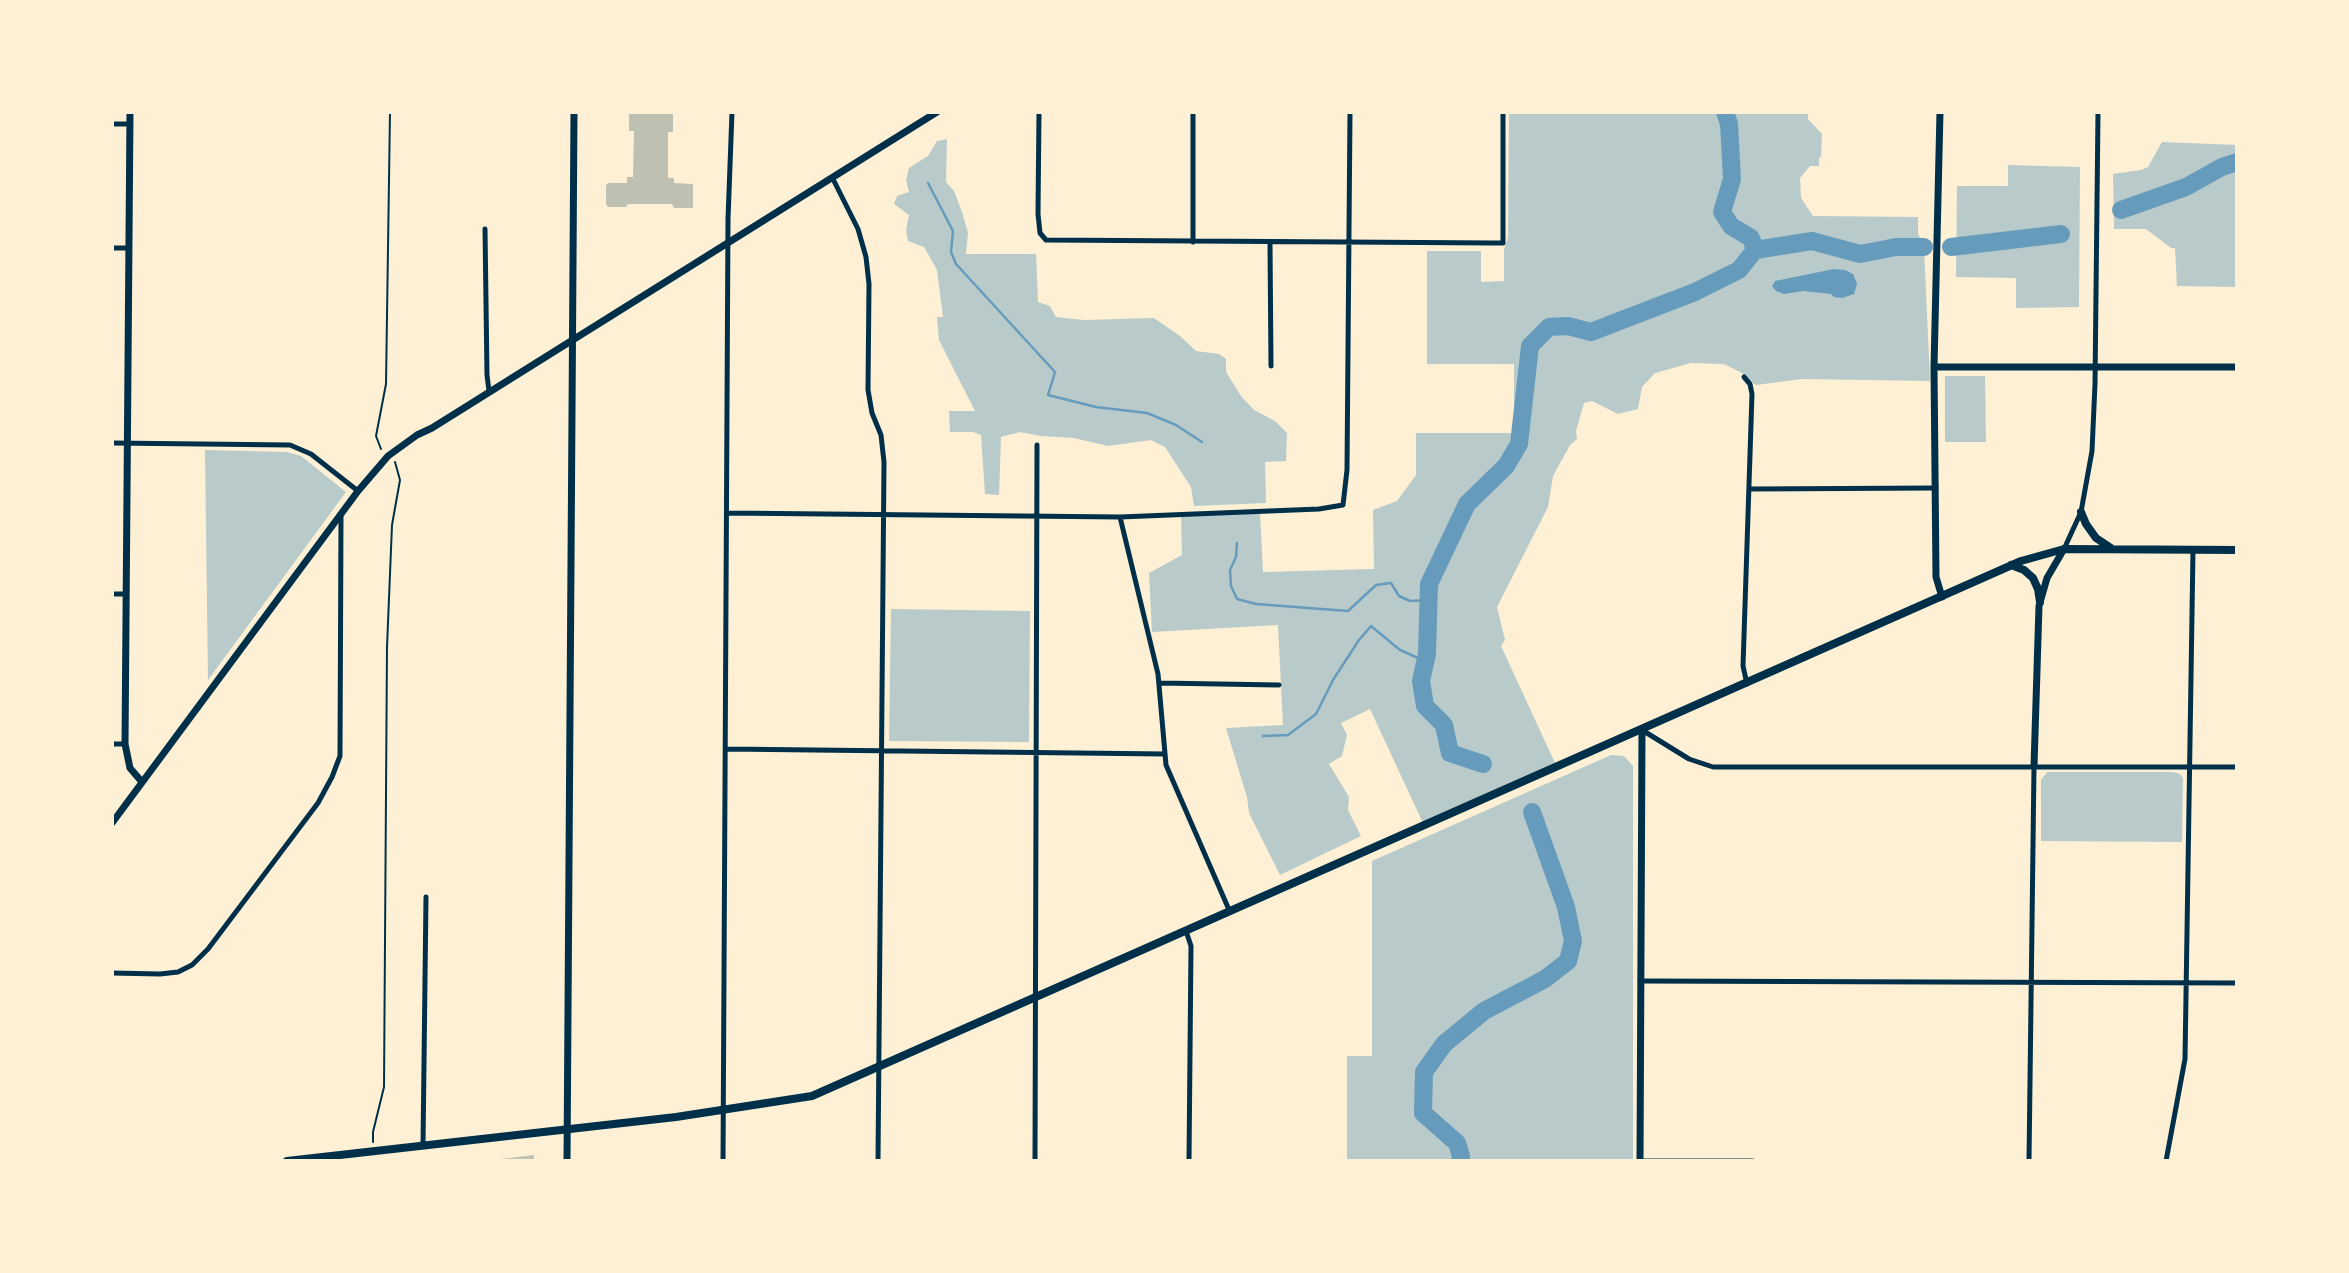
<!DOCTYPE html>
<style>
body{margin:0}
#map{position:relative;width:2349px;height:1273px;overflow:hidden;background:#fdf0d5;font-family:Montserrat,sans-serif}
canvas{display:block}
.frame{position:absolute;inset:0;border:114px solid #fdf0d5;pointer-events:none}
</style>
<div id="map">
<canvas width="2349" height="1273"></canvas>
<div class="frame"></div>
</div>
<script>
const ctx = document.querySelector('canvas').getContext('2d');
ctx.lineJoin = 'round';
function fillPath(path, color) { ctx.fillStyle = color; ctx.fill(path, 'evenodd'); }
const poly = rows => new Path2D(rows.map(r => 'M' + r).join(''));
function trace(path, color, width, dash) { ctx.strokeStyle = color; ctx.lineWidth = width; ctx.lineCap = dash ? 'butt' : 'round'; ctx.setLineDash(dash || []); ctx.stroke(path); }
fillPath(poly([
 [1509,112,1808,112,1808,119,1822,134,1821,157,1819,158,1819,166,1810,166,1800,178,1801,198,1813,216,1918,217,1918,233,1924,247,1930,381,1802,379,1756,385,1742,373,1724,364,1691,363,1655,373,1642,387,1638,409,1618,414,1592,401,1584,403,1576,431,1577,439,1570,445,1553,476,1548,507,1497,607,1505,640,1501,646,1555,763,1423,823,1370,709,1341,723,1347,735,1342,756,1329,764,1349,797,1348,810,1361,836,1280,875,1249,813,1247,797,1226,728,1283,725,1278,625,1152,632,1149,573,1182,555,1181,516,1260,513,1263,572,1374,569,1373,510,1397,501,1416,475,1416,433,1514,433,1514,364,1427,364,1427,251,1481,251,1481,282,1504,281,1504,250,1508,237],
 [947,139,946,182,954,191,962,212,968,233,966,254,1036,254,1038,302,1050,306,1056,317,1084,320,1154,318,1180,336,1196,351,1219,354,1226,359,1226,372,1241,396,1254,410,1275,421,1287,433,1286,461,1265,462,1266,503,1194,506,1191,487,1165,447,1151,440,1108,446,1074,438,1041,436,1020,432,1001,437,999,495,985,494,981,435,973,432,950,432,949,411,975,411,939,340,937,317,943,317,937,270,924,247,908,241,906,230,909,215,894,204,897,196,909,192,906,180,909,168,928,156,937,141],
 [2162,142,2237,145,2237,287,2177,286,2175,248,2171,248,2146,229,2114,229,2113,174,2141,170,2148,167],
 [2008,165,2080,167,2079,307,2016,308,2016,278,1956,277,1957,186,2008,186],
 [1945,376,1985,376,1986,442,1945,442],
 [205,450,287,452,301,456,346,492,208,680],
 [891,609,1030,611,1029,742,889,741],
 [1611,755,1624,756,1633,766,1633,1161,1347,1161,1347,1056,1372,1056,1372,861],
 [2047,772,2173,772,2180,774,2183,778,2182,842,2041,841,2041,780]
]), '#b9caca');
fillPath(poly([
 [1834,269,1845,270,1853,274,1857,284,1854,294,1842,298,1834,297,1831,294,1804,291,1784,294,1776,291,1772,286,1775,281]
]), '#669bbc');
trace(poly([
 [928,183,953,231,951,252,956,264,1055,372,1048,395,1096,407,1147,413,1176,425,1202,442],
 [1237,543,1236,557,1230,570,1231,586,1237,599,1256,604,1348,611,1376,585,1391,583,1399,596,1410,601,1428,600],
 [1263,736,1288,735,1316,714,1333,680,1359,640,1371,626,1400,650,1425,661]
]), '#669bbc', 2.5);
trace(poly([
 [1725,112,1729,124,1732,179,1722,212,1731,226,1751,238,1755,250],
 [2121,210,2186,187,2222,167,2237,162],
 [1951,247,2061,234],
 [1483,764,1450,753,1444,725,1425,706,1421,681,1427,654,1429,584,1467,504,1506,466,1519,444,1530,346,1549,327,1568,326,1591,332,1695,292,1739,270,1755,250,1812,241,1860,254,1896,247,1924,247],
 [1460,1161,1461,1156,1457,1143,1423,1113,1424,1072,1444,1044,1484,1011,1545,979,1568,961,1573,941,1566,907,1532,812]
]), '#669bbc', 18);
fillPath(poly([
 [629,112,673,112,673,132,668,132,668,178,674,178,674,183,693,184,693,208,674,208,672,204,628,204,626,207,608,207,606,204,606,185,609,183,627,183,627,177,633,177,634,131,629,131],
 [534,1155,534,1161,501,1161,501,1159]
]), '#bec0b2');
trace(poly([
 [381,449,376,436,386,384,390,112],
 [373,1142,373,1132,384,1087,387,647,392,525,400,480,395,462]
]), '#003049', 2);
trace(poly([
 [1039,112,1038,214,1040,233,1046,240,1494,243,1503,243,1503,112],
 [112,124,130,124],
 [833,179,858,229,866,257,869,284,868,390,872,413,881,435,884,462,878,1161],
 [485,229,487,375,489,391],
 [1193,242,1193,112],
 [1270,243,1271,366],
 [112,248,129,248],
 [1744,377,1750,384,1752,394,1743,666,1747,684],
 [112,443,290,445,311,454,358,491],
 [1750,489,1936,488],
 [728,513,1120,517,1319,509,1343,505,1347,470,1350,112],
 [1120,517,1158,674,1166,765,1230,912],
 [2064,549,2081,512,2092,451,2095,384,2098,112],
 [112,594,126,594],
 [1159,683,1279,685],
 [1642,730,1689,759,1713,767,2237,767],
 [112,744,125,744],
 [726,749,1165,754],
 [1186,931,1191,946,1189,1161],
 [112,973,160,974,178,972,192,965,208,949,318,803,332,777,340,756,341,517],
 [1640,981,2237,983],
 [423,1146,426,897],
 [723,1161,728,219,732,112],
 [1035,1161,1037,445],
 [1640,1161,1753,1161],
 [2029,1161,2034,766],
 [2166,1161,2185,1059,2193,550]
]), '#003049', 5);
trace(poly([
 [130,112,125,744,130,768,142,782],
 [1940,112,1934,367,1936,577,1942,597],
 [1934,367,2237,367],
 [2034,766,2039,606,2047,578,2064,549],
 [112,823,358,491,388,456,417,435,432,428,937,112],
 [567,1161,574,112],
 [1640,1161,1642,730]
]), '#003049', 7);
trace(poly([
 [2081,512,2086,524,2096,538,2111,548],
 [2011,565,2024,570,2033,578,2038,589,2040,602],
 [287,1161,676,1117,812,1096,2021,561,2064,549,2237,550]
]), '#003049', 8);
</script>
